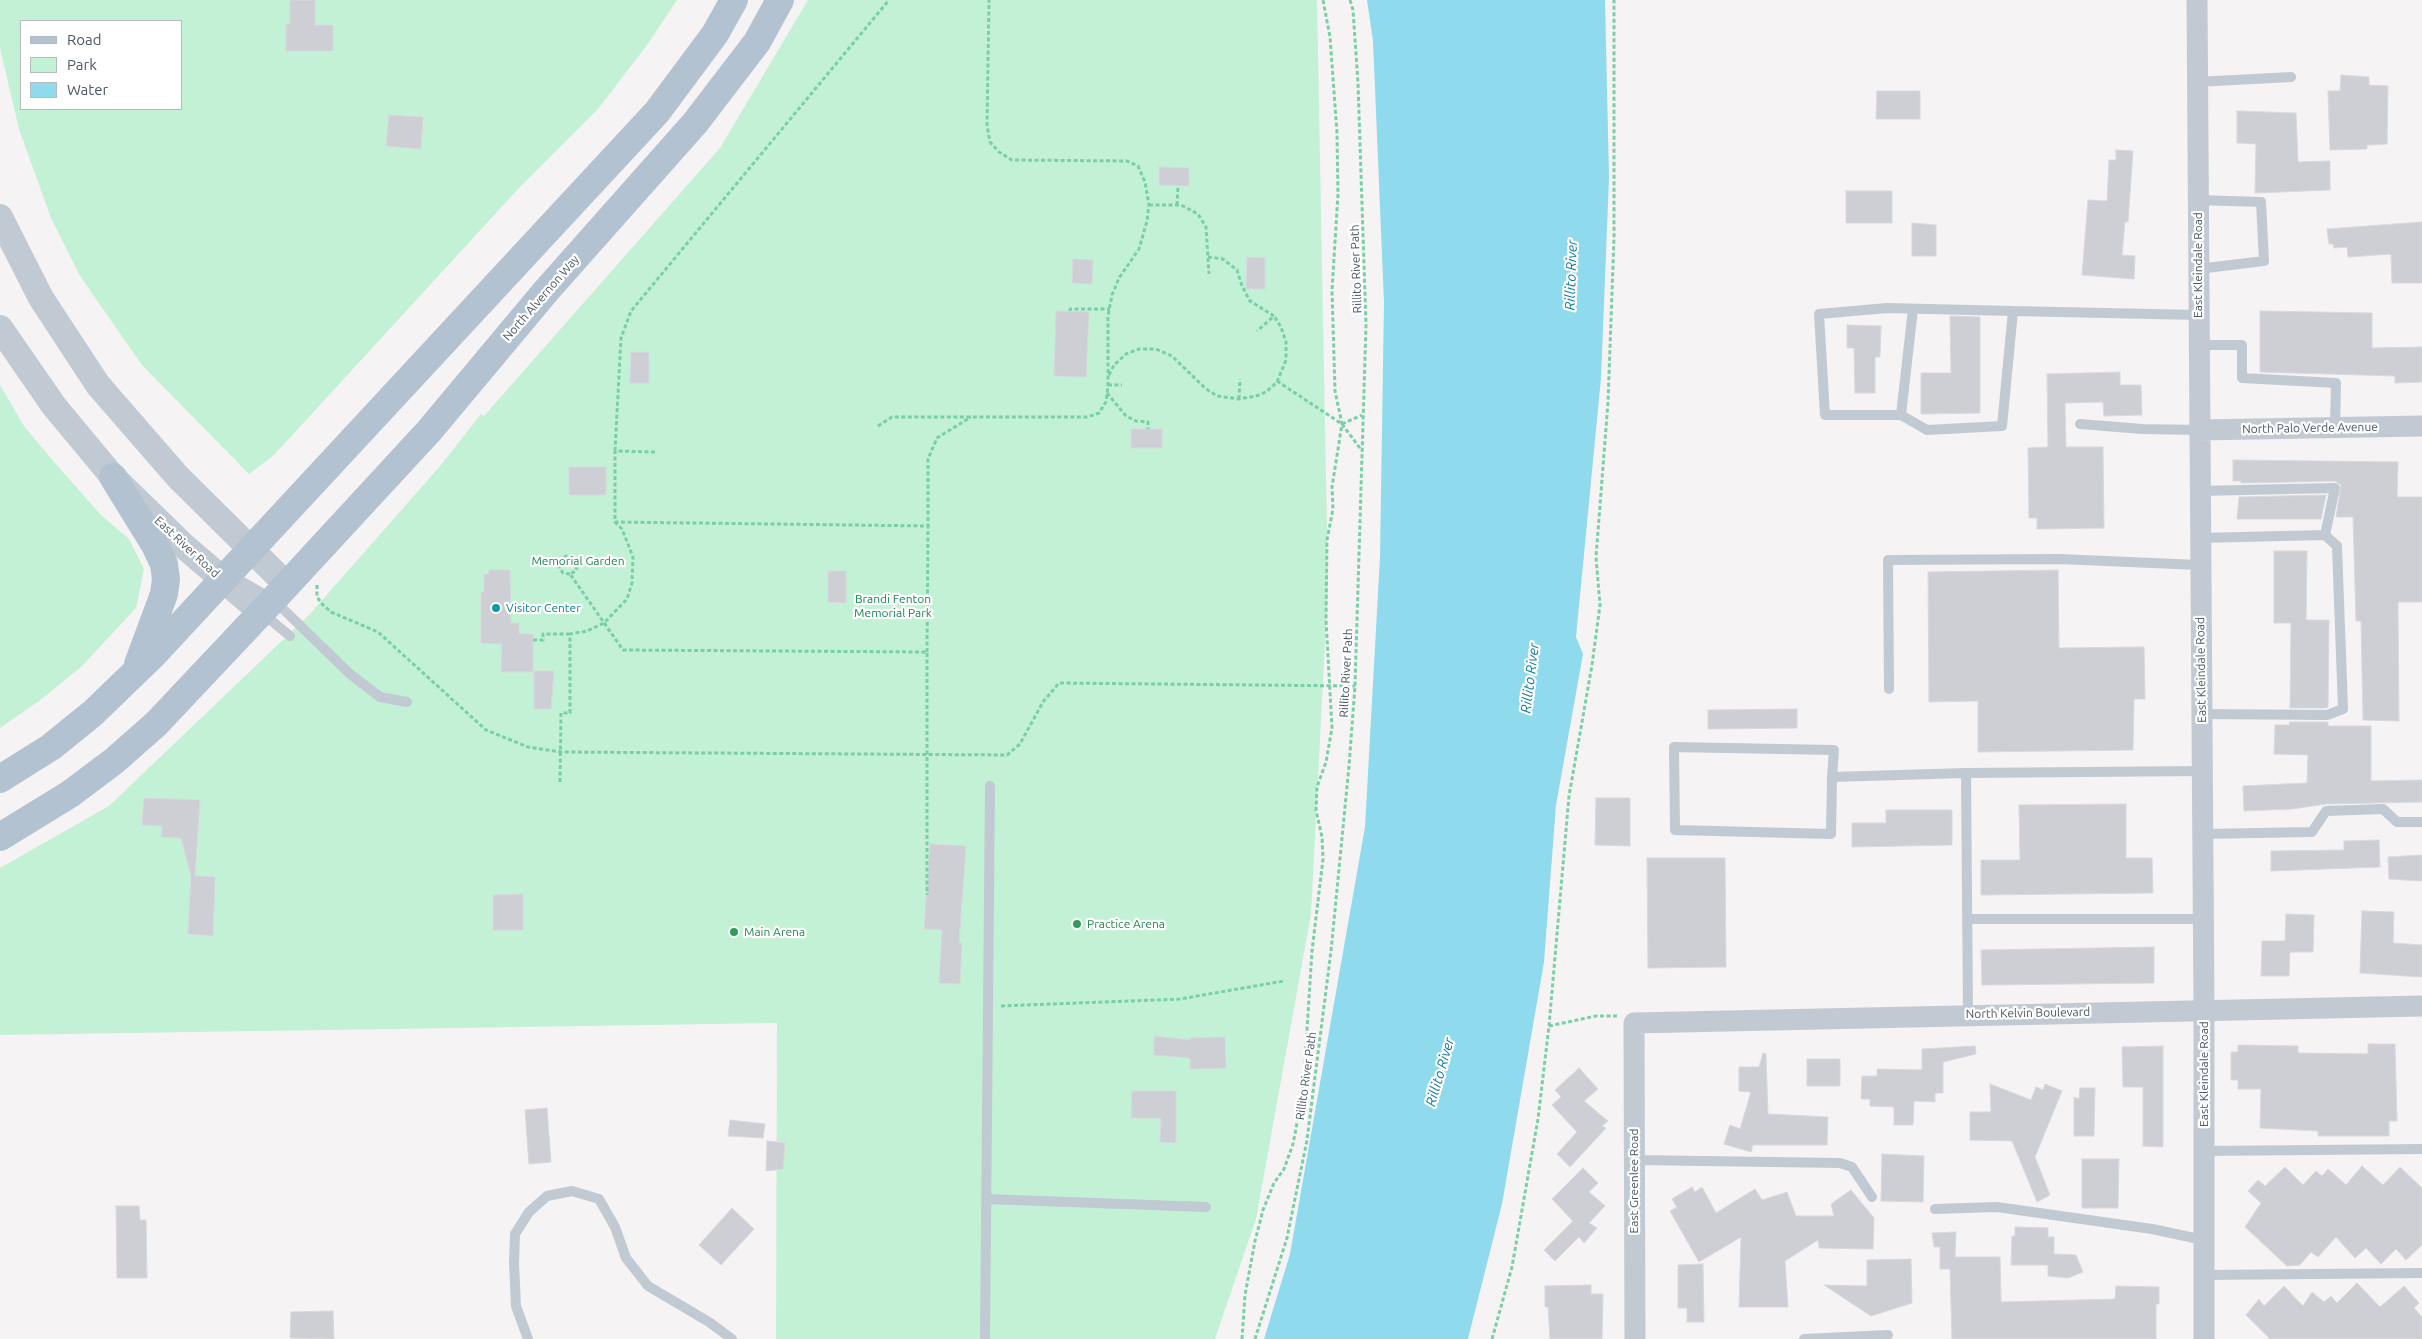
<!DOCTYPE html>
<style>
body{margin:0}
#map{position:relative;width:2422px;height:1339px;overflow:hidden;background:#f5f3f3;font-family:Ubuntu,sans-serif}
canvas{display:block}
.legend{position:absolute;left:20px;top:20px;width:162px;height:90px;box-sizing:border-box;background:#fff;border:1px solid #b7bbc0;margin:0;padding:6px 9px;list-style:none;font-size:15px;color:#4a5661}
.legend li{display:flex;align-items:center;gap:10px;height:25px}
.legend b{width:25px;border:1px solid #b7bbc0}
</style>
<div id="map">
<canvas width="2422" height="1339"></canvas>
<ul class="legend">
<li><b style="height:6px;background:#b3c2d1"></b>Road</li>
<li><b style="height:14px;background:#c3f1d5"></b>Park</li>
<li><b style="height:14px;background:#90daee"></b>Water</li>
</ul>
</div>
<script>
const ctx = document.querySelector('canvas').getContext('2d');
ctx.lineJoin = 'round';
function fillPath(path, color) { ctx.fillStyle = color; ctx.fill(path, 'evenodd'); }
const poly = rows => new Path2D(rows.map(r => 'M' + r).join(''));
function trace(path, color, width, dash) { ctx.strokeStyle = color; ctx.lineWidth = width; ctx.lineCap = dash ? 'butt' : 'round'; ctx.setLineDash(dash || []); ctx.stroke(path); }
function label(font, color, halo, rows, align = 'center') {
  ctx.font = font + ' Ubuntu,sans-serif'; ctx.lineWidth = 4.5; ctx.setLineDash([]); ctx.textBaseline = 'middle'; ctx.strokeStyle = halo; ctx.fillStyle = color; for (const [text, x, y, turn = 0] of rows) {
    ctx.save(); ctx.translate(x, y); ctx.rotate((+turn || 0) * Math.PI / 180); ctx.textAlign = isNaN(turn) ? turn : align; if (halo) ctx.strokeText(text, 0, 0); ctx.fillText(text, 0, 0); ctx.restore();
  }
}
fillPath(poly([
 [0,0,677,0,647,45,598,109,518,189,274,455,249,474,142,365,80,276,51,218,19,129,0,48],
 [21,21,181,21,181,109,21,109],
 [808,0,1317,0,1328,584,1311,914,1256,1219,1215,1339,776,1339,777,1023,0,1035,0,868,109,806,310,614,441,465,481,414,484,416,720,148],
 [0,385,24,426,54,462,101,515,129,539,144,569,136,608,81,667,39,701,0,728]
]), '#c3f1d5');
fillPath(poly([
 [1367,0,1605,0,1609,178,1601,378,1576,637,1583,654,1556,805,1544,962,1502,1204,1468,1339,1264,1339,1290,1254,1365,827,1380,557,1384,302,1373,41]
]), '#90daee');
const building = poly([
 [290,0,315,0,315,25,333,25,333,51,286,51,286,24,290,24,290,0],
 [2341,75,2369,77,2369,85,2388,86,2387,144,2367,145,2367,149,2330,150,2328,91,2340,91,2341,75],
 [1877,91,1920,91,1920,119,1876,119,1877,91],
 [2237,111,2296,113,2298,162,2330,161,2330,190,2255,193,2256,144,2237,143,2237,111],
 [389,115,423,117,421,149,386,146,389,115],
 [2116,150,2133,151,2128,222,2125,222,2122,255,2135,256,2134,279,2082,275,2088,200,2107,201,2109,160,2116,160,2116,150],
 [1159,167,1189,168,1189,186,1159,185,1159,167],
 [1846,191,1892,191,1892,223,1846,223,1846,191],
 [2422,222,2422,283,2392,283,2391,254,2348,257,2347,247,2334,248,2333,244,2329,244,2327,229,2422,222],
 [1912,223,1936,225,1936,256,1912,256,1912,223],
 [1247,257,1265,258,1265,289,1246,289,1247,257],
 [1073,259,1093,260,1092,284,1072,283,1073,259],
 [1056,311,1089,312,1086,377,1054,376,1056,311],
 [2260,311,2372,313,2372,348,2422,347,2422,382,2395,383,2395,376,2260,372,2260,311],
 [1950,316,1980,317,1980,413,1921,414,1921,373,1951,373,1950,316],
 [1847,325,1881,326,1880,357,1875,357,1875,393,1855,393,1854,348,1847,348,1847,325],
 [631,352,649,352,649,383,630,383,631,352],
 [2120,372,2120,385,2141,385,2142,415,2104,416,2103,402,2065,403,2066,447,2103,447,2104,528,2037,529,2037,518,2029,518,2028,448,2048,447,2047,374,2120,372],
 [1131,429,1162,429,1162,448,1131,448,1131,429],
 [2233,460,2398,462,2397,497,2422,497,2422,602,2398,602,2399,721,2363,720,2361,621,2356,621,2353,517,2336,517,2341,485,2335,481,2241,483,2241,481,2233,481,2233,460],
 [569,467,606,467,606,495,569,495,569,467],
 [2326,495,2321,519,2237,519,2239,497,2326,495],
 [2274,551,2307,551,2306,620,2329,620,2328,707,2326,708,2290,708,2291,623,2274,623,2274,551],
 [489,570,510,570,511,623,519,623,519,634,533,634,533,672,501,672,502,644,481,643,481,592,484,592,484,574,489,574,489,570],
 [2058,570,2059,648,2144,647,2145,699,2134,699,2133,750,1978,752,1978,701,1929,702,1928,572,2058,570],
 [828,571,846,571,846,603,828,602,828,571],
 [534,671,554,671,551,709,534,709,534,671],
 [1797,709,1797,728,1708,729,1708,710,1797,709],
 [2290,722,2328,722,2328,726,2371,726,2371,781,2422,780,2422,802,2326,804,2292,809,2244,811,2243,786,2307,783,2308,755,2274,754,2275,725,2289,725,2290,722],
 [144,798,200,800,195,876,215,877,213,936,188,934,191,876,181,838,161,837,162,826,142,825,144,798],
 [1596,798,1630,798,1630,846,1595,845,1596,798],
 [2126,804,2126,858,2152,858,2153,893,1981,895,1981,860,2020,860,2019,805,2126,804],
 [1886,810,1952,810,1952,845,1852,847,1852,823,1886,823,1886,810],
 [2379,840,2380,867,2271,871,2271,851,2344,850,2344,841,2379,840],
 [930,844,966,846,959,943,962,943,960,984,939,983,942,930,924,929,930,844],
 [2422,855,2422,881,2389,879,2388,857,2422,855],
 [1647,858,1725,858,1726,967,1648,968,1647,858],
 [523,894,523,930,493,930,493,895,523,894],
 [2362,911,2394,912,2393,943,2422,945,2422,977,2360,973,2362,911],
 [2286,914,2314,915,2313,952,2290,952,2289,976,2261,976,2262,941,2285,941,2286,914],
 [2154,947,2154,983,1982,985,1981,950,2154,947],
 [1154,1036,1190,1040,1190,1038,1225,1037,1226,1068,1190,1069,1190,1058,1154,1055,1154,1036],
 [2368,1044,2395,1044,2397,1121,2389,1121,2389,1136,2318,1136,2318,1131,2260,1128,2261,1089,2238,1089,2238,1080,2231,1080,2231,1052,2238,1052,2238,1045,2298,1046,2298,1053,2368,1054,2368,1044],
 [1975,1046,1976,1054,1943,1062,1943,1093,1935,1093,1935,1102,1914,1101,1913,1125,1894,1125,1894,1107,1870,1106,1870,1099,1861,1099,1862,1076,1877,1076,1877,1069,1922,1070,1922,1049,1975,1046],
 [2163,1046,2163,1147,2143,1146,2143,1087,2123,1087,2122,1047,2163,1046],
 [1763,1053,1766,1054,1768,1114,1828,1117,1827,1145,1753,1145,1751,1152,1724,1144,1730,1125,1740,1129,1751,1092,1739,1091,1739,1067,1759,1067,1763,1053],
 [1807,1059,1840,1059,1840,1086,1807,1086,1807,1059],
 [1579,1068,1598,1089,1584,1101,1608,1121,1602,1126,1606,1128,1570,1167,1557,1154,1577,1132,1552,1105,1561,1097,1555,1090,1579,1068],
 [1990,1084,2031,1100,2036,1087,2043,1090,2045,1084,2062,1091,2035,1157,2050,1195,2037,1202,2012,1141,1970,1140,1970,1112,1991,1112,1990,1084],
 [2080,1088,2095,1088,2094,1136,2074,1136,2074,1097,2079,1099,2080,1088],
 [1132,1091,1176,1091,1176,1143,1160,1142,1161,1118,1131,1118,1132,1091],
 [547,1108,551,1162,529,1164,525,1110,547,1108],
 [730,1120,765,1124,763,1138,728,1136,730,1120],
 [767,1141,785,1143,783,1169,766,1171,767,1141],
 [1882,1154,1924,1156,1923,1202,1881,1201,1882,1154],
 [2082,1159,2119,1159,2118,1208,2082,1208,2082,1159],
 [2362,1166,2383,1185,2400,1167,2422,1188,2422,1245,2406,1260,2396,1249,2381,1264,2366,1248,2355,1258,2336,1237,2318,1257,2311,1252,2300,1265,2287,1266,2245,1227,2261,1203,2248,1191,2258,1180,2265,1186,2285,1167,2303,1185,2316,1171,2322,1176,2328,1169,2346,1185,2362,1166],
 [1583,1168,1598,1183,1589,1192,1605,1206,1589,1223,1597,1228,1584,1243,1579,1237,1555,1261,1544,1250,1573,1221,1552,1199,1583,1168],
 [1692,1187,1695,1192,1702,1187,1716,1213,1755,1189,1762,1200,1787,1192,1796,1216,1834,1216,1831,1204,1851,1190,1874,1218,1873,1249,1819,1248,1818,1240,1785,1261,1788,1307,1739,1307,1741,1237,1699,1262,1670,1211,1677,1207,1672,1199,1692,1187],
 [116,1206,139,1206,140,1220,146,1220,147,1278,117,1278,116,1206],
 [732,1208,754,1229,721,1265,699,1245,732,1208],
 [2015,1227,2048,1228,2048,1237,2054,1237,2054,1254,2076,1255,2083,1272,2068,1278,2048,1276,2048,1265,2011,1265,2012,1236,2015,1236,2015,1227],
 [1956,1232,1955,1257,2000,1257,2001,1302,2115,1299,2116,1286,2159,1287,2159,1304,2156,1304,2156,1339,1952,1339,1950,1269,1940,1269,1940,1247,1934,1247,1932,1233,1956,1232],
 [1911,1259,1912,1303,1871,1316,1824,1285,1867,1286,1867,1260,1911,1259],
 [1703,1264,1704,1322,1687,1322,1687,1308,1678,1308,1678,1265,1703,1264],
 [2357,1283,2380,1307,2404,1286,2419,1303,2414,1308,2422,1317,2422,1339,2270,1339,2246,1315,2259,1299,2264,1306,2284,1286,2303,1306,2312,1292,2324,1302,2331,1296,2337,1303,2357,1283],
 [1591,1285,1591,1294,1603,1294,1602,1339,1550,1339,1548,1307,1545,1307,1545,1286,1591,1285],
 [333,1311,334,1339,290,1338,291,1312,333,1311]
]);
fillPath(building, '#cdcfd5');
trace(building, '#d7d9de', 1);
trace(poly([
 [1149,205,1181,205,1198,214,1206,227,1209,274],
 [1177,205,1178,186],
 [1208,257,1223,259,1237,270,1242,286,1250,301,1274,316,1257,331],
 [1070,311,1070,309,1110,309],
 [1109,375,1114,365,1126,354,1139,349,1156,349,1172,356,1205,388,1217,396,1239,399,1256,396,1266,392,1277,382,1286,360,1286,342,1281,327,1274,316],
 [1277,381,1342,424,1362,451],
 [1108,385,1122,385],
 [1107,393,1126,416,1136,421,1148,422,1148,429],
 [1239,399,1240,379],
 [1342,424,1362,415],
 [878,426,892,417,1087,417,1099,413,1106,402,1108,385,1108,316,1112,295,1119,278,1139,249,1147,221,1149,205,1145,182,1138,166,1127,161,1012,160,999,152,990,142,987,125,989,0],
 [615,451,621,338,631,311,889,0],
 [655,452,615,451,615,522,928,526,928,459,937,438,971,417],
 [570,574,563,573,559,567,560,560,566,556,574,558,577,564,576,571,570,574,623,650,927,652,927,895],
 [317,585,317,597,323,605,331,612,378,632,486,730,528,747,561,752,1007,755,1020,744,1043,702,1059,683,1355,686],
 [533,640,543,640,543,634,570,634],
 [927,652,928,526],
 [560,782,561,713,570,713,570,634,587,631,604,623,627,599,632,583,633,557,622,529,615,522],
 [1001,1006,1180,999,1284,981],
 [1549,1026,1596,1016,1617,1016],
 [1242,1339,1245,1295,1255,1241,1263,1210,1274,1183,1284,1169,1293,1144,1303,1092,1312,951,1323,859,1322,837,1316,810,1317,787,1326,762,1332,728,1326,620,1327,540,1333,509,1332,487,1342,424,1335,391,1332,290,1338,194,1337,133,1330,37,1323,0],
 [1255,1339,1287,1238,1307,1140,1331,951,1349,766,1355,686,1366,325,1358,83,1353,10,1350,0],
 [1492,1339,1512,1267,1538,1119,1549,1026,1569,796,1592,665,1600,605,1596,557,1608,402,1614,238,1614,0]
]), '#7ad0a6', 3, [4, 2.5]);
trace(poly([
 [2197,82,2291,77],
 [2198,200,2261,202,2264,261,2198,269],
 [2013,311,2002,426,1927,430,1901,415,1825,415,1819,314,1887,308,2013,311,2198,315],
 [2198,345,2242,345,2242,378,2336,383,2335,427],
 [1901,415,1913,309],
 [2080,424,2142,429,2198,430],
 [2199,491,2335,488,2325,535],
 [2199,538,2325,535,2337,546,2343,709,2327,715,2201,714],
 [241,581,262,593,281,607,350,674,380,697,407,702],
 [262,613,290,636],
 [1889,689,1888,560,2059,559,2199,565],
 [1832,777,1831,834,1675,830,1674,747,1834,750,1832,777,1966,773],
 [2202,834,2312,832,2326,811,2383,809,2397,822,2422,822],
 [1968,919,2203,919],
 [1968,1015,1966,773,2202,771],
 [2204,1151,2422,1149],
 [1634,1160,1840,1163,1852,1167,1872,1197],
 [986,1199,1206,1207],
 [1935,1209,1997,1207,2152,1229,2204,1240],
 [2204,1275,2422,1273],
 [528,1339,516,1306,514,1263,515,1234,529,1212,547,1196,572,1191,599,1199,615,1227,626,1258,648,1286,709,1322,732,1339],
 [985,1339,990,786],
 [1804,1339,1888,1335]
]), '#c1cad2', 10);
trace(poly([
 [2197,0,2204,1010,2204,1339],
 [2198,430,2422,426],
 [1635,1339,1634,1023,2422,1006]
]), '#c1cad2', 21);
trace(poly([
 [0,217,41,298,98,385,178,477,287,585],
 [0,328,54,406,113,477,185,547,261,612]
]), '#c1cad2', 26);
trace(poly([
 [113,477,155,545,164,564,166,579,164,594,138,664],
 [0,779,51,747,93,713,153,655,657,112,715,34,734,0],
 [0,837,70,794,114,761,156,724,272,601,429,431,546,291,695,123,757,42,780,0]
]), '#b3c2d1', 28);
for (const [x, y, r, color] of [
 [496,608,5,"#0f9aa8"],
 [1077,924,5,"#2e9e5b"],
 [734,932,5,"#2e9e5b"]
]) { const dot = new Path2D(); dot.arc(x, y, r, 0, 2 * Math.PI); ctx.fillStyle = color; ctx.fill(dot); trace(dot, '#fff', 2); }
label('12px', '#4a5661', '#fff', [
 ["East Kleindale Road",2198,265,-90],
 ["Rillito River Path",1356,269,-92],
 ["North Alvernon Way",541,298,-49],
 ["North Palo Verde Avenue",2310,428,-1],
 ["East River Road",187,547,43],
 ["East Kleindale Road",2201,670,-91],
 ["Rillito River Path",1346,673,-87],
 ["North Kelvin Boulevard",2028,1013,-1],
 ["East Kleindale Road",2204,1074,-90],
 ["Rillito River Path",1306,1076,-82],
 ["East Greenlee Road",1634,1181,-90]
]);
label('12px', '#17864f', '#fff', [
 ["Memorial Garden",578,561],
 ["Brandi Fenton",893,599],
 ["Memorial Park",893,613]
]);
label('12px', '#0d838f', '#fff', [
 ["Visitor Center",506,608]
], 'left');
label('12px', '#27864d', '#fff', [
 ["Practice Arena",1087,924],
 ["Main Arena",744,932]
], 'left');
label('italic 14px', '#0c7c9b', '#fff', [
 ["Rillito River",1571,275,-88],
 ["Rillito River",1530,678,-83],
 ["Rillito River",1440,1072,-74]
]);
</script>
